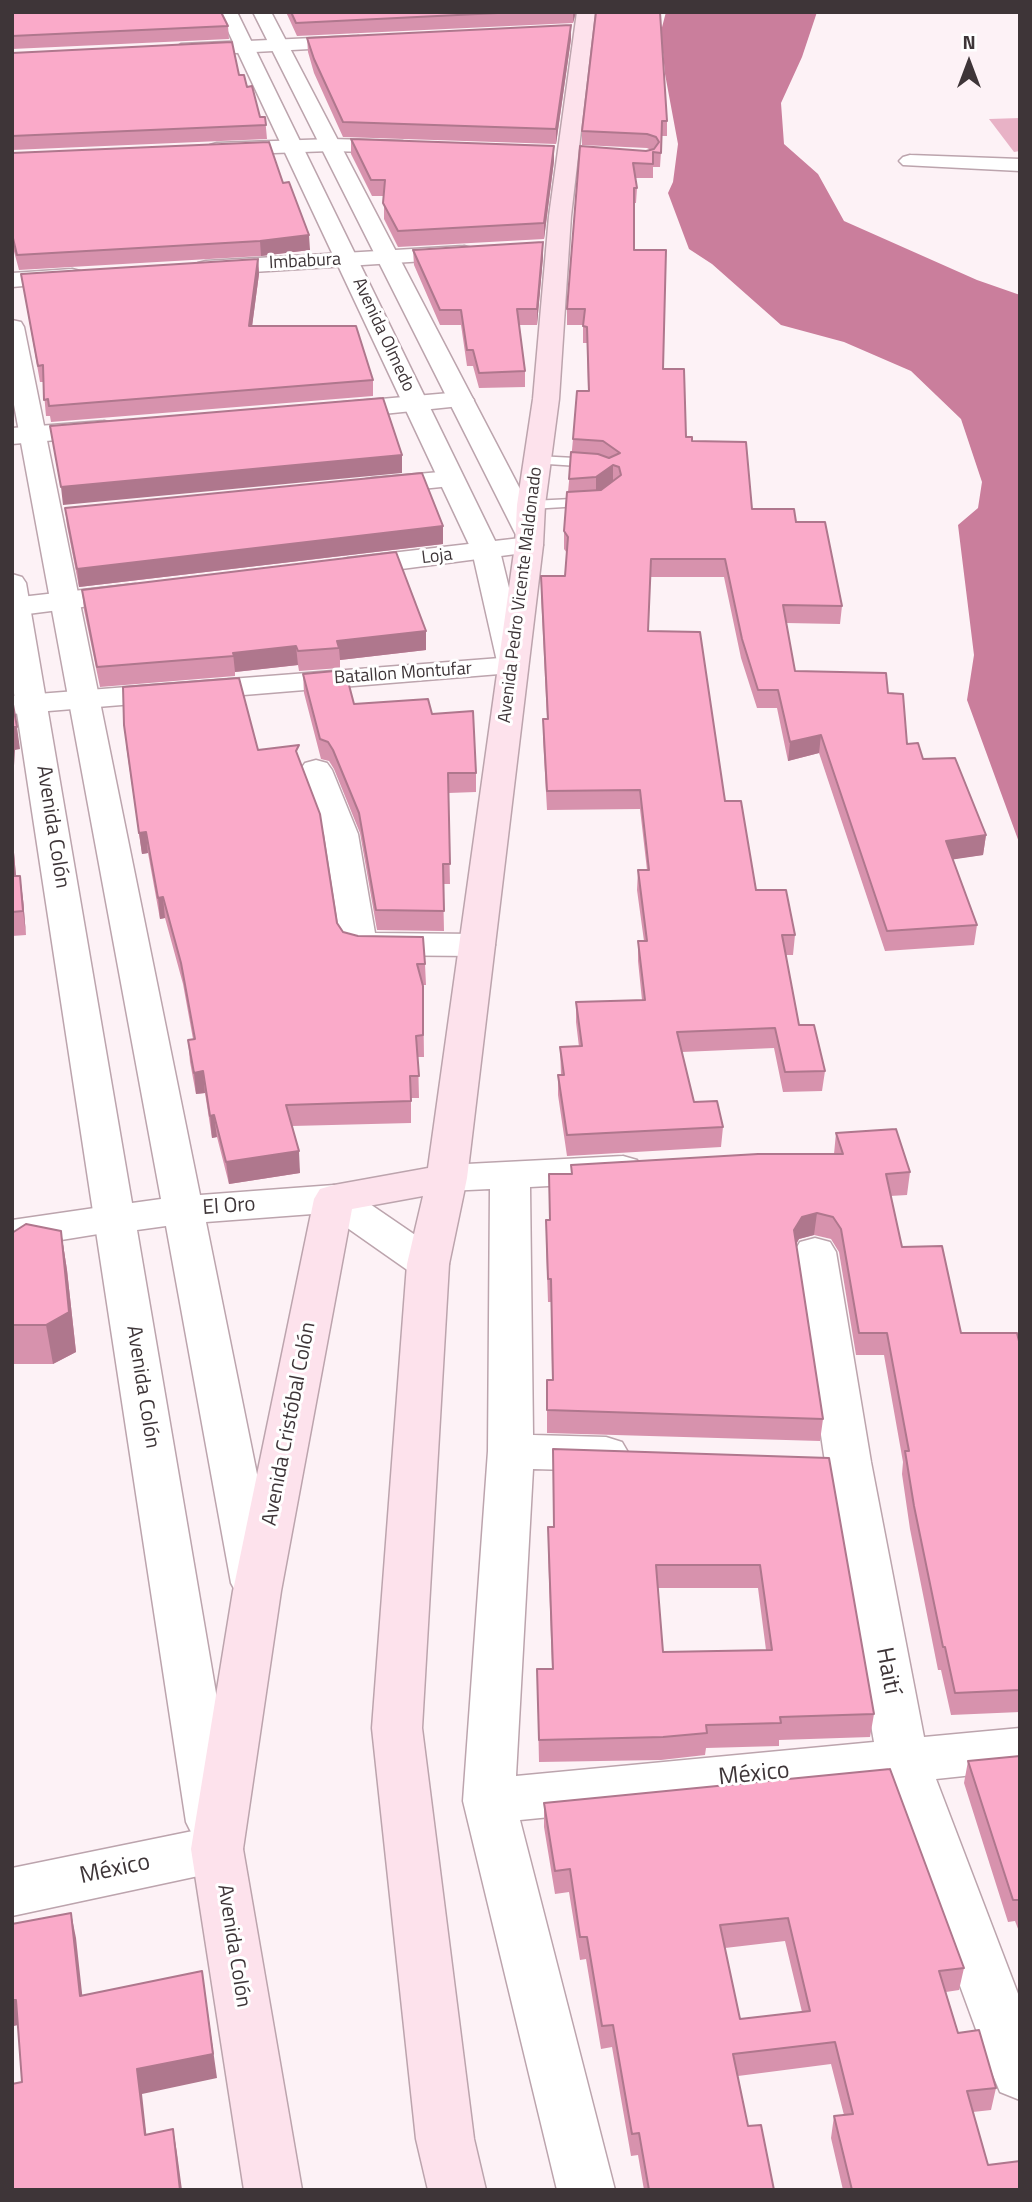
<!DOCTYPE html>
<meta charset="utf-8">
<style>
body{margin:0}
#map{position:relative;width:1032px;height:2202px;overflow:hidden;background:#fdf2f6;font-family:"Titillium Web",sans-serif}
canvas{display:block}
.frame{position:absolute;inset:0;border:14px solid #3e3538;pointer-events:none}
.north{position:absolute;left:934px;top:28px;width:70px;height:70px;-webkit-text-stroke:5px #fff;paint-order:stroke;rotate:0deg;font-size:19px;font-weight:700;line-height:28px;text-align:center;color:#3e3538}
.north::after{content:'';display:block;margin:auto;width:24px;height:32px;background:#3e3538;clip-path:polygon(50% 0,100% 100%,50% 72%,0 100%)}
</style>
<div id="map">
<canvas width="1032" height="2202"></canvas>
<div class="frame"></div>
<div class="north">N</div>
</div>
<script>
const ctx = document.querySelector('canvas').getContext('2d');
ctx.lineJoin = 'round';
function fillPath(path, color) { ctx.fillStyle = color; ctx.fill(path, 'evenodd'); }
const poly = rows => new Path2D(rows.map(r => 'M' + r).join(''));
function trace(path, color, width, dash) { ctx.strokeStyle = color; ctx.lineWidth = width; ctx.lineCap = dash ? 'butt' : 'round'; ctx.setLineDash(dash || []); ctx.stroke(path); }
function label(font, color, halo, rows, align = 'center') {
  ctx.font = font + ' "Titillium Web",sans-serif'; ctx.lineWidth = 6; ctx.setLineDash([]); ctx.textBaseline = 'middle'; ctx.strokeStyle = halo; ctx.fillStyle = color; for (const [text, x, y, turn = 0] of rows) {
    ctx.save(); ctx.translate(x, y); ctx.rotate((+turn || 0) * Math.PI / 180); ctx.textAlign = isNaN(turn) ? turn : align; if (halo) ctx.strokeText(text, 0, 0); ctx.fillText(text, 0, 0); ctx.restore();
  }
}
fillPath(poly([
 [1020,118,1020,151,1014,152,989,119]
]), '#e8b2c6');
fillPath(poly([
 [666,12,817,12,802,57,781,103,784,144,818,174,844,221,977,280,1020,295,1020,845,967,700,974,655,958,525,978,508,982,482,961,419,911,371,844,342,781,325,712,264,689,249,668,193,673,182,678,144,665,74,661,31]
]), '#ca7e9c');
const service = poly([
 [537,456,594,459,601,463,594,467,532,463,532,457,537,456],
 [593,498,600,502,598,505,531,509,524,505,531,501,593,498]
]);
const minor = poly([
 [358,36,365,38,367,42,365,46,181,56,172,50,181,44,358,36],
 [331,139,402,141,409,143,412,147,409,151,402,153,331,151,217,155,210,153,207,149,210,145,217,143,331,139],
 [464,246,472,248,475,253,472,258,206,275,198,273,194,268,198,263,206,261,464,246],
 [72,269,80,271,84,276,80,281,12,287,12,273,72,269],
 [461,392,470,395,474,400,470,405,335,419,326,416,322,411,326,406,335,403,461,392],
 [104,421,113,423,117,429,113,435,12,444,12,428,104,421],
 [451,471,461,473,464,479,461,485,372,494,362,492,358,486,362,480,372,478,451,471],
 [529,537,539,539,543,545,539,551,348,576,338,573,334,567,338,561,348,558,529,537],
 [135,584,145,587,150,593,145,599,12,616,12,598,135,584],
 [513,657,524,660,528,666,524,672,12,714,12,696,513,657],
 [316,760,327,763,332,770,358,834,375,933,477,934,490,937,495,945,490,953,477,956,359,955,346,952,341,944,324,834,300,770,305,763,316,760],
 [623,1156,637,1160,643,1169,637,1178,623,1182,530,1187,533,1435,606,1437,622,1442,629,1454,622,1466,606,1471,533,1469,516,1776,874,1742,825,1462,794,1252,800,1242,815,1238,830,1242,836,1252,871,1462,924,1737,1020,1728,1020,1770,936,1779,1020,1999,1020,2100,1000,2092,992,2073,886,1784,520,1820,615,2190,557,2190,463,1801,488,1451,490,1189,447,1191,433,1187,427,1178,433,1169,447,1165,623,1156],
 [115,1205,129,1209,135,1219,129,1229,12,1248,12,1220,115,1205],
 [217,1826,236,1833,243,1849,236,1865,217,1872,12,1916,12,1868,217,1826]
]);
const tertiary = poly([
 [219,12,237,12,500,551,528,666,524,672,513,675,502,672,498,666,472,551,219,12],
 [253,12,271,12,543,533,539,539,529,541,519,539,515,533,253,12],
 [910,155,1020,159,1020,171,903,165,899,161,903,157,910,155],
 [12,320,21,322,24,327,200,1195,334,1185,348,1189,443,1254,449,1264,443,1274,428,1278,413,1274,326,1213,206,1222,279,1583,272,1596,255,1602,238,1596,231,1583,166,1226,137,1230,238,1822,230,1838,212,1844,194,1838,186,1822,12,680,12,574,22,577,26,583,132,1203,161,1199,12,394,12,320]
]);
const secondary = poly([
 [577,12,595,12,571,216,559,399,545,505,543,545,467,1178,449,1264,422,1728,474,2139,486,2190,428,2190,416,2139,372,1728,407,1264,423,1196,352,1209,281,1591,243,1849,302,2190,244,2190,191,1849,233,1591,314,1199,320,1189,334,1185,428,1168,515,545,517,505,533,399,549,216,577,12]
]);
trace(service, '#bca4ad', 3);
trace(minor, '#bca4ad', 3);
trace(tertiary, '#bca4ad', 3);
trace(secondary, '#bca4ad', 3);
fillPath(service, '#fff');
fillPath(minor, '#fff');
fillPath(tertiary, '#fff');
fillPath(secondary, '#fde2ec');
fillPath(poly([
 [12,12,228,26,229,39,12,49],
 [286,12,576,12,573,23,297,36],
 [660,19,667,121,667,136,662,136,660,167,653,167,653,178,635,178,637,188,636,203,634,203,634,250,663,369,686,437,692,441,752,509,796,522,842,606,840,624,786,623,795,671,888,693,907,744,923,759,986,835,983,855,952,859,977,925,974,945,885,951,819,753,788,761,777,708,757,708,741,658,724,577,650,577,648,631,725,801,756,890,795,935,793,955,786,955,799,1025,825,1071,822,1091,783,1092,774,1048,682,1052,694,1102,723,1127,721,1147,567,1156,558,1095,558,1075,561,1075,560,1047,579,1047,576,1022,576,1002,642,1000,638,961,638,941,644,941,637,890,638,870,647,870,640,809,547,810,543,738,543,719,547,719,541,594,541,576,565,576,567,553,564,549,564,531,568,492,573,439,588,391,587,343,583,343,583,325,567,325,567,309,580,146,646,151,651,150,647,148,582,145,582,131],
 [571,25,571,39,556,144,343,137,314,73,308,52,307,38],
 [12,53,239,75,247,87,260,117,265,117,267,139,12,150],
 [351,139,554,161,544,239,398,247,384,219,384,196,372,196,351,154],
 [12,153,283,183,310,250,261,256,19,270,12,244],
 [543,242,543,257,537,325,519,325,525,371,525,387,479,388,473,366,467,366,461,325,440,325,414,265,413,250],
 [258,259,259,274,252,326,373,380,373,396,51,422,50,416,46,416,43,382,40,382,21,274],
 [65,508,443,544,79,587,67,526],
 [82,590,426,631,426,650,340,660,340,668,299,671,298,665,235,672,235,676,100,687,84,610],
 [303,674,354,704,432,714,476,773,476,792,448,793,450,884,443,884,444,931,377,930,360,833,334,769,329,761,321,759,304,693],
 [126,745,258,750,300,760,337,923,343,932,425,964,426,985,423,985,424,1057,418,1057,419,1098,411,1098,411,1123,292,1126,300,1173,229,1184,217,1137,212,1138,205,1093,196,1094,190,1062,188,1040,193,1039,183,984,165,918,160,919,148,853,142,854],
 [12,829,16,876,23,899,26,935,12,936],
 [836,1133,910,1172,907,1195,890,1196,902,1247,961,1333,1020,1345,1020,1712,951,1715,941,1670,938,1670,910,1529,902,1474,903,1462,884,1355,856,1355,839,1252,831,1239,814,1235,799,1239,796,1245,823,1419,820,1441,547,1433,547,1380,552,1380,551,1302,548,1302,546,1242,546,1220,549,1220,549,1174,571,1174,571,1165,834,1154],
 [61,1231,67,1270,76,1352,53,1364,12,1364,12,1233],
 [553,1449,829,1458,874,1714,870,1737,779,1740,779,1746,706,1748,705,1755,661,1760,539,1762,537,1669,552,1669,548,1550,548,1527,553,1527],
 [658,1588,758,1588,766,1650,663,1652],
 [1020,1756,1020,1934,1015,1921,1008,1922,964,1783,968,1761],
 [544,1803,964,1968,959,1990,946,1992,958,2033,996,2088,991,2110,973,2112,988,2165,1020,2190,843,2190,831,2138,834,2116,844,2115,831,2064,738,2076,748,2126,774,2190,644,2190,638,2155,631,2156,612,2047,601,2049,586,1959,580,1960,569,1892,555,1894,544,1827],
 [785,1941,802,2012,740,2019,725,1948]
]), '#d792ad');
fillPath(poly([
 [573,12,576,12,573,23],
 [571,25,571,39,556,144,556,129],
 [554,146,554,161,544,239,544,223],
 [309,235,310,250,261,256,260,241],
 [543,242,543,257,537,325,537,309],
 [258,259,259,274,250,342,249,326],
 [402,455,402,473,63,505,61,487],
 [613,465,613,482,596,494,596,477],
 [443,526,443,544,79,587,77,569],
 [426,631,426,650,340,660,339,648,337,641],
 [296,646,298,665,235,672,233,653],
 [12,727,17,727,20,749,15,750,12,797],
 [821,735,819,753,788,761,790,742],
 [12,829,18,900,14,876,12,850],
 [146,832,148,853,142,854,139,833],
 [986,835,983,855,943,861,946,841],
 [20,876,23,899,26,935,23,911],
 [163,897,165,918,160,919,158,898],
 [203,1071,205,1093,196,1094,194,1073],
 [214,1115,217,1137,212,1138,210,1116],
 [299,1151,300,1173,229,1184,226,1162],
 [817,1213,814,1235,799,1239,791,1252,794,1230,802,1217],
 [61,1231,67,1270,76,1352,53,1364,46,1325],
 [71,1913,76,1938,85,2020,80,1996],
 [202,1971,217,2078,142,2094,149,2159,145,2135,137,2069],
 [12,2000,16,2000,22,2024,14,2026,12,2018],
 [173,2129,177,2153,182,2190,180,2190]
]), '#af778d');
const building = poly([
 [12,12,221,12,228,26,12,36,12,12],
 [291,12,518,12,296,23,291,12],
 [596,12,660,12,667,121,662,121,661,153,653,152,653,164,633,163,637,188,634,188,634,250,666,250,663,369,684,369,686,437,692,437,692,441,746,442,752,509,794,509,796,522,825,522,842,606,783,605,795,671,886,673,888,693,903,694,907,744,918,743,923,759,955,758,986,835,946,841,977,925,887,931,821,735,790,742,778,690,758,690,742,639,725,559,651,559,648,631,700,632,725,801,741,801,756,890,786,890,795,935,782,935,799,1025,814,1025,825,1071,785,1072,775,1028,677,1032,694,1102,717,1101,723,1127,567,1135,558,1075,564,1075,560,1047,582,1046,576,1002,645,1000,638,941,647,941,638,870,649,870,640,790,547,791,543,719,548,719,541,576,565,576,568,537,564,531,567,492,601,490,621,475,619,467,613,465,596,477,569,479,571,452,598,454,609,458,620,453,603,441,573,439,577,391,589,391,587,327,583,326,585,309,567,309,580,146,646,151,654,149,659,142,656,137,647,134,582,131,596,12],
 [571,25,556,129,343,122,314,59,307,38,571,25],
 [232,42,239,75,244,75,247,87,252,86,260,117,265,117,266,125,12,136,12,53,232,42],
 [351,139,554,146,544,223,398,231,383,203,385,180,371,180,351,139],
 [269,142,283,183,289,182,309,235,260,241,17,255,12,234,12,153,269,142],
 [543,242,537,309,517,309,525,371,479,373,473,350,467,350,461,310,440,310,413,250,543,242],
 [258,259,249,326,356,326,373,380,49,406,48,399,44,400,43,365,38,366,21,274,258,259],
 [383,398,402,455,61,487,50,426,383,398],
 [422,473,443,526,77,569,65,508,422,473],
 [396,552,426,631,337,641,339,648,298,651,296,646,233,653,234,656,97,667,82,590,396,552],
 [345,670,354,704,428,699,432,714,473,711,476,773,448,773,450,864,443,864,444,911,376,910,359,813,333,750,328,742,320,739,303,674,345,670],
 [239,678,258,750,299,745,296,751,320,814,337,923,343,932,358,936,423,937,425,964,417,964,423,986,423,1035,416,1036,419,1076,410,1076,411,1101,286,1105,299,1151,226,1162,214,1115,210,1116,203,1071,194,1073,188,1040,195,1039,181,963,163,897,158,898,146,832,139,833,124,725,123,687,239,678],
 [12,699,17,727,12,727,12,699],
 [12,850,14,876,20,876,23,911,12,912,12,850],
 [896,1129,910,1172,886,1174,902,1247,942,1246,961,1333,1017,1333,1020,1345,1020,1690,955,1693,945,1647,943,1647,914,1506,905,1451,909,1451,887,1333,859,1333,841,1229,833,1217,817,1213,802,1217,794,1230,823,1419,547,1410,547,1380,553,1380,551,1279,548,1279,546,1220,550,1220,549,1174,572,1174,571,1165,758,1154,843,1154,836,1133,896,1129],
 [26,1224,61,1231,69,1312,46,1325,12,1325,12,1233,26,1224],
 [553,1449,829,1458,874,1714,780,1717,781,1723,706,1725,707,1733,663,1737,539,1740,537,1669,553,1669,548,1527,554,1527,553,1449],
 [656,1565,760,1565,772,1650,663,1652,656,1565],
 [1020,1756,1020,1900,1013,1900,968,1761,1020,1756],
 [890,1769,964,1968,939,1971,958,2033,979,2030,996,2088,967,2091,988,2165,1020,2161,1020,2190,852,2190,834,2116,853,2114,835,2042,733,2054,748,2126,761,2125,774,2190,649,2190,639,2133,632,2134,613,2025,602,2026,587,1937,580,1937,570,1869,555,1871,544,1803,890,1769],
 [788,1918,810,2011,740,2019,720,1925,788,1918],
 [71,1913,80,1996,202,1971,213,2054,137,2069,145,2135,173,2129,180,2190,12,2190,12,2084,22,2082,16,2000,12,2000,12,1924,71,1913]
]);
fillPath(building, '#faaac9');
trace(building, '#af778d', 2);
label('18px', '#3e3538', '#fff', [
 ["Imbabura",305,262,-3],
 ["Avenida Olmedo",383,335,65],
 ["Loja",437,557,-7],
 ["Avenida Pedro Vicente Maldonado",521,595,-83],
 ["Batallon Montufar",403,674,-4]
]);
label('21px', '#3e3538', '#fff', [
 ["Avenida Colón",52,827,81],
 ["El Oro",229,1207,-4],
 ["Avenida Colón",142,1387,81],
 ["Avenida Cristóbal Colón",290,1424,-79],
 ["Avenida Colón",233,1946,81]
]);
label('24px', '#3e3538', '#fff', [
 ["Haití",887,1671,79],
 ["México",754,1775,-6],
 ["México",115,1870,-12]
]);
</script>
